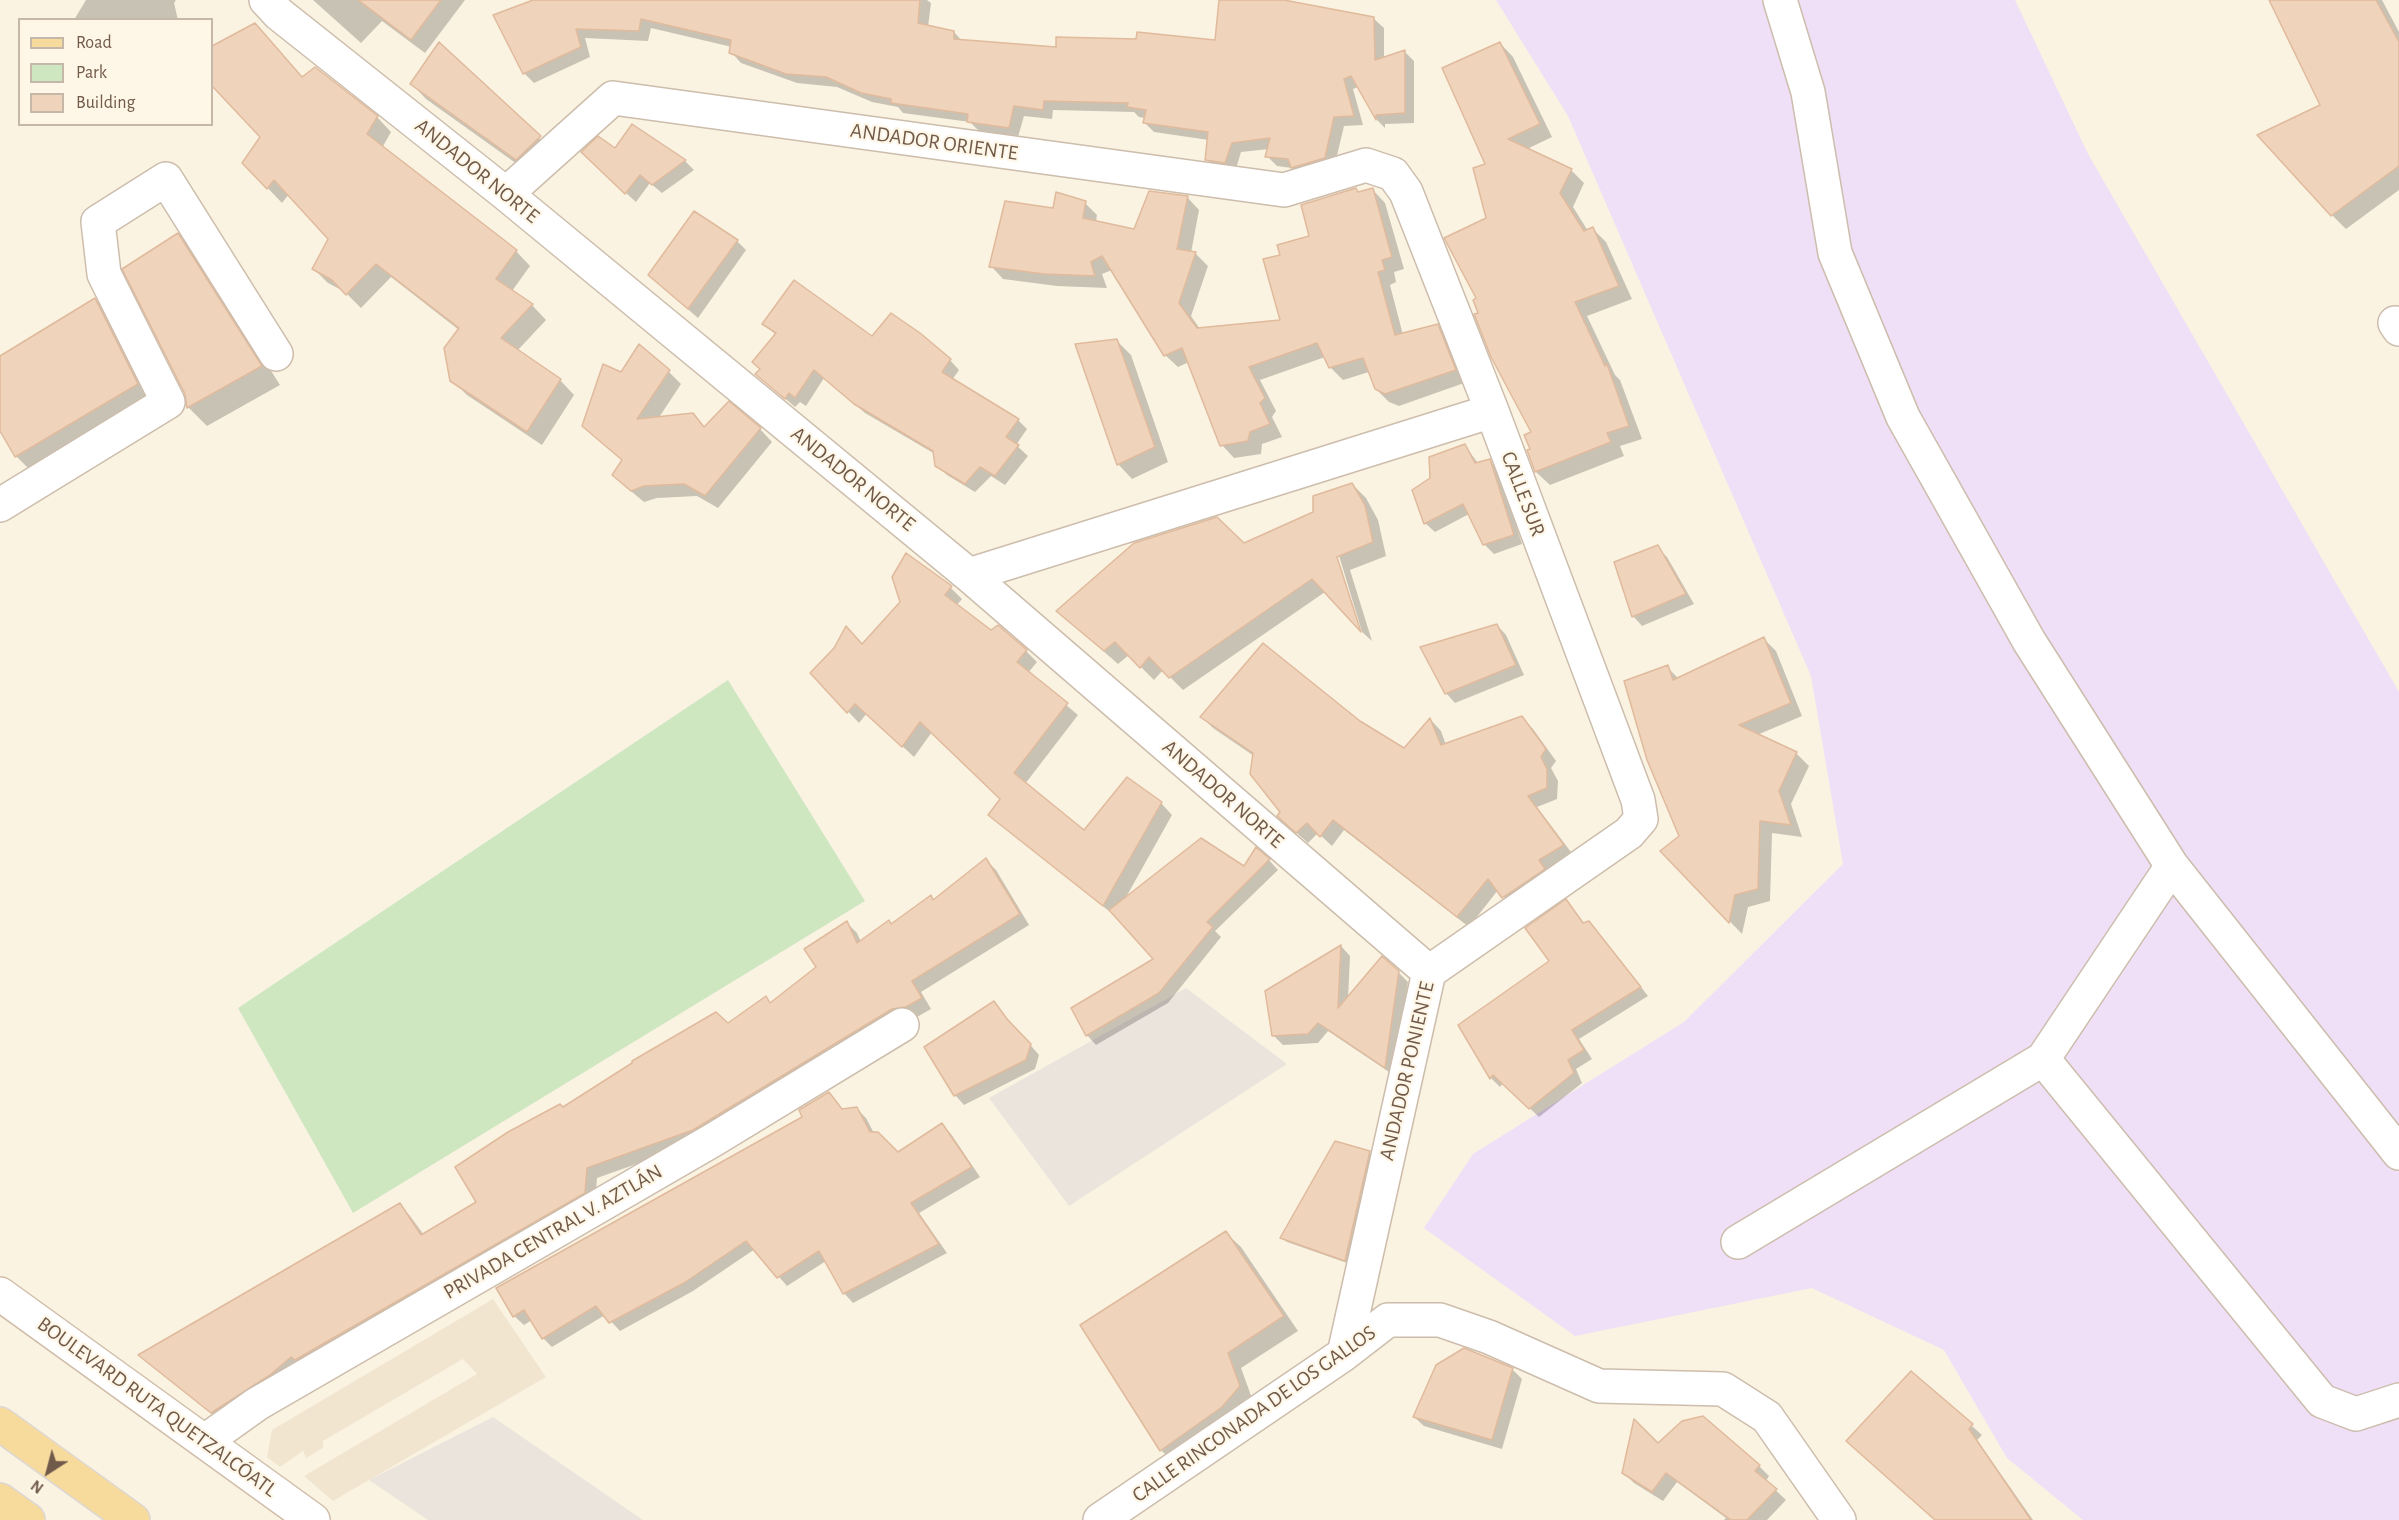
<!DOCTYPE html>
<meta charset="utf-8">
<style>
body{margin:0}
#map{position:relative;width:2399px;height:1520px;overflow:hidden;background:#fbf3e2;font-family:"Alegreya Sans",sans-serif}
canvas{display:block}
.legend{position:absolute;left:18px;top:18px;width:195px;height:108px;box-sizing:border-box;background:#fef7e7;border:2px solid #c6b8a8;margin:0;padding:8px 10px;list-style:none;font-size:18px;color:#715a4a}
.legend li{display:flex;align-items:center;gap:12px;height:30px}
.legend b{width:30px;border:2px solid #c6b8a8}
.north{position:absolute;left:18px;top:1442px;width:60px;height:60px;-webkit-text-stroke:4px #fef7e7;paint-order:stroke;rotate:216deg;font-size:16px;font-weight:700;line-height:24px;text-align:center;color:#715a4a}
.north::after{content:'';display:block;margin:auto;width:21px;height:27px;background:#715a4a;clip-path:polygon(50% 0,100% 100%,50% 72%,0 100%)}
</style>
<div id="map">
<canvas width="2399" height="1520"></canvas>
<ul class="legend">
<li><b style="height:8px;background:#f7db9d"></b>Road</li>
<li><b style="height:16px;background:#cee7c1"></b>Park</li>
<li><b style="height:16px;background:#efd3bb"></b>Building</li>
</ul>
<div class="north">N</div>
</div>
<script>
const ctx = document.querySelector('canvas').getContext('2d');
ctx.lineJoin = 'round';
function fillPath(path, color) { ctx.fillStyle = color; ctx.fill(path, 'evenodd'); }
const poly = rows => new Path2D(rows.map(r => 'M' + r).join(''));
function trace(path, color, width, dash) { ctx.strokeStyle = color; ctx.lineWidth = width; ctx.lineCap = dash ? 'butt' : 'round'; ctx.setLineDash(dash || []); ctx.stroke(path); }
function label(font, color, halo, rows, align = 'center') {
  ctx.font = font + ' "Alegreya Sans",sans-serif'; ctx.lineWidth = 4.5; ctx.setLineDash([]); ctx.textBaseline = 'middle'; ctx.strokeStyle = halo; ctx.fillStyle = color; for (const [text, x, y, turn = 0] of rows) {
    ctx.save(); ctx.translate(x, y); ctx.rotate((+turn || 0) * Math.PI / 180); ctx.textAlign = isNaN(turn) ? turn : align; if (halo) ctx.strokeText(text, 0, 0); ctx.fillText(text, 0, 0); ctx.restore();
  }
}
fillPath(poly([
 [493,1299,546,1377,333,1501,304,1476,477,1374,463,1359,323,1441,323,1448,306,1458,303,1451,280,1467,267,1457,272,1430]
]), '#f2e5d0');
fillPath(poly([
 [1186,988,1287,1064,1069,1206,989,1098],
 [493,1417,643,1520,428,1520,369,1480]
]), '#eae4dd');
fillPath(poly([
 [1496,0,2015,0,2088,154,2399,692,2399,1520,2083,1520,2007,1458,1944,1350,1812,1288,1575,1336,1424,1228,1473,1154,1684,1022,1843,864,1811,676,1568,116]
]), '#efdff7');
fillPath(poly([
 [728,680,865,901,353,1213,238,1008]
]), '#cee7c1');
fillPath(poly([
 [86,0,176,0,174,3,178,20,74,20],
 [313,0,465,0,425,53,382,21,361,43],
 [537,0,927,0,931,3,928,27,954,32,963,42,1057,49,1217,42,1220,0,1276,0,1373,18,1384,28,1384,58,1404,51,1414,61,1414,123,1385,124,1385,128,1377,120,1358,87,1353,89,1363,125,1344,126,1334,168,1302,178,1292,168,1277,166,1267,156,1269,149,1241,152,1235,172,1217,170,1207,160,1209,140,1154,132,1144,122,1145,118,1139,117,1134,112,1053,110,1052,119,1024,116,1018,137,979,131,970,122,903,113,898,107,872,102,837,87,797,83,741,63,731,52,732,47,651,28,648,41,585,38,590,57,534,83,524,73],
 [2271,0,2382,0,2399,32,2399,190,2346,229,2332,215,2322,106],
 [254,25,303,78,377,117,391,132,382,148,516,251,530,266,512,291,532,305,546,320,517,351,560,380,574,395,542,445,467,395,452,380,459,330,391,277,361,308,345,292,328,283,314,269,329,239,289,194,282,203,244,163,262,137,212,84,212,48],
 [1500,43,1513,57,1552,137,1527,149,1571,170,1584,183,1573,207,1588,231,1593,229,1606,242,1632,299,1587,316,1615,375,1620,380,1642,439,1620,446,1624,456,1550,485,1536,472,1528,451,1532,450,1533,432,1480,314,1478,299,1488,219,1487,165],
 [439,45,554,152,531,174,426,99,412,84],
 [632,126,685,161,694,170,662,193,650,183,636,202,592,162,616,150],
 [1356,189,1360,193,1373,190,1385,203,1404,269,1394,272,1396,282,1390,285,1403,335,1437,326,1450,338,1467,382,1399,406,1389,402,1376,389,1369,372,1343,380,1330,367,1325,357,1260,380,1276,411,1272,417,1282,437,1262,444,1261,454,1234,458,1222,445,1189,362,1178,367,1165,355,1112,270,1102,274,1107,288,1057,286,1003,279,991,266,1054,210,1085,203,1097,215,1096,222,1134,230,1187,197,1199,210,1191,253,1195,253,1208,266,1191,316,1200,329,1282,321,1281,256,1311,237],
 [178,235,197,254,280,385,207,426,188,407],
 [737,241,746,250,698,318,659,284],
 [95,299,113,318,156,403,35,475,16,456,0,429,0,358],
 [764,324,872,339,950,360,959,370,952,380,1018,420,1027,429,1016,445,1028,456,1005,485,991,476,975,492,947,475,937,465,935,454,865,413,824,378,806,406,800,402,795,407,757,374,762,369,776,335],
 [1117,341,1131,355,1168,462,1132,479,1118,464],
 [669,372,681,384,658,419,692,415,705,428,760,429,772,442,718,508,697,496,657,498,644,502,626,487,621,374],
 [1465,446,1478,463,1489,461,1499,470,1522,544,1494,554,1484,544,1469,514,1435,532,1425,523],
 [1352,484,1366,498,1378,520,1386,556,1350,570,1372,641,1362,632,1337,549,1325,592,1183,690,1163,670,1154,680,1129,655,1118,664,1058,611,1244,544,1315,513],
 [1657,547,1667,557,1694,604,1642,626,1633,616],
 [907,555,951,588,962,599,956,606,991,632,998,627,1026,651,1037,662,1028,673,1078,715,1025,784,1085,832,1161,803,1172,815,1125,899,1269,860,1278,870,1215,931,1221,937,1168,1003,1096,1045,1087,1035,1155,959,1115,916,990,815,1002,799,932,732,914,757,867,713,859,723,812,673,863,646,901,602],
 [1497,625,1506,635,1524,675,1455,703,1446,693],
 [1763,638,1776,651,1802,716,1757,735,1796,753,1809,766,1791,804,1802,837,1772,833,1770,901,1748,907,1742,934,1662,851,1680,837,1667,667,1679,679],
 [1202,717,1359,722,1404,750,1431,720,1441,731,1446,745,1522,718,1533,729,1556,761,1551,768,1558,781,1557,799,1537,807,1574,856,1514,908,1498,890,1469,927,1344,830,1332,846,1318,833,1308,843,1290,827,1254,756,1213,728],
 [986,860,996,870,1029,925,921,992,931,1009,917,1017,903,1019,704,1140,597,1178,595,1203,223,1423,140,1355,400,1205,410,1216,424,1235,478,1203,563,1108,728,1025,766,998,771,1004,818,967,847,923,857,933,861,942,891,925,931,897,935,901],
 [1566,901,1585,924,1589,922,1597,931,1648,996,1579,1039,1592,1059,1576,1069,1582,1083,1539,1117,1503,1083,1500,1087,1491,1078,1460,1025,1551,962],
 [1341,946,1350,956,1348,999,1398,972,1408,982,1395,1076,1328,1031,1318,1043,1283,1045,1274,1036],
 [994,1003,1039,1055,1035,1069,964,1105,955,1095],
 [828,1094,843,1110,856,1108,866,1118,874,1133,898,1154,942,1125,951,1134,980,1177,919,1213,947,1253,853,1303,844,1293,826,1261,787,1286,755,1249,693,1291,620,1331,605,1315,552,1347,543,1338,532,1320,524,1325,514,1316,804,1118],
 [1369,1152,1374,1157,1350,1264,1287,1242,1282,1238],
 [1226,1233,1241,1247,1298,1331,1241,1368,1253,1401,1176,1465,1161,1450,1082,1326],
 [1512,1369,1522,1379,1502,1449,1424,1426,1414,1417],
 [1912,1373,1982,1435,1977,1440,2033,1520,1934,1520],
 [1658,1445,1759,1466,1769,1476,1766,1481,1786,1500,1767,1520,1724,1520,1726,1518,1677,1482,1663,1501,1634,1483,1623,1472]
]), '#0003');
const building = poly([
 [358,0,441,0,411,40,358,0],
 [533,0,920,0,918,23,954,31,954,39,1056,47,1056,37,1136,39,1137,32,1215,40,1219,0,1284,0,1374,17,1375,60,1405,50,1405,113,1376,115,1376,120,1351,76,1344,79,1354,116,1334,117,1325,158,1291,168,1288,159,1265,157,1270,138,1232,143,1225,163,1205,160,1208,132,1143,123,1146,110,1127,107,1128,103,1044,101,1043,110,1014,106,1009,128,967,122,968,114,891,103,891,99,861,93,826,77,786,74,729,53,731,40,641,19,639,31,576,29,581,47,523,74,493,15,533,0],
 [2269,0,2376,0,2399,42,2399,166,2331,216,2257,135,2320,105,2269,0],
 [255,23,302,77,315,67,378,116,367,134,517,250,496,279,533,304,501,338,561,379,527,432,450,381,444,348,459,328,376,264,346,295,332,280,312,269,328,239,274,180,267,189,242,163,260,137,212,86,212,46,255,23],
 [439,42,541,136,516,160,410,84,439,42],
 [1500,42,1540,124,1508,139,1572,169,1560,193,1584,231,1593,227,1619,286,1575,302,1605,366,1607,364,1629,426,1607,433,1611,442,1535,472,1527,450,1530,449,1524,435,1531,432,1491,357,1474,314,1478,313,1473,300,1476,298,1444,238,1486,218,1473,168,1485,164,1442,68,1500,42],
 [632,124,686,160,652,185,640,175,625,194,581,152,598,136,615,148,632,124],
 [1356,188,1358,192,1373,188,1392,257,1382,260,1385,270,1378,272,1395,335,1438,324,1456,370,1385,394,1375,389,1363,358,1329,368,1317,343,1249,367,1265,398,1260,403,1270,424,1250,432,1248,441,1220,446,1182,348,1164,356,1102,256,1091,262,1095,276,1044,274,989,267,1005,201,1053,208,1056,192,1086,201,1083,218,1134,229,1149,191,1188,196,1177,249,1196,252,1179,303,1197,328,1280,320,1263,259,1280,255,1277,245,1309,236,1301,205,1356,188],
 [694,211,738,240,688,309,648,275,694,211],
 [178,233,262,366,187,408,185,394,122,269,178,233],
 [794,280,872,336,891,313,920,333,951,359,942,372,1019,419,1006,437,1019,445,995,476,980,467,965,484,935,466,933,451,854,404,814,370,795,398,789,393,785,399,755,374,760,369,752,362,776,333,762,324,794,280],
 [95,298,138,384,15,457,0,431,0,356,95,298],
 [1117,339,1155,447,1117,465,1075,344,1117,339],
 [639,344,670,370,637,419,693,413,704,427,729,401,761,428,705,496,684,484,644,486,631,491,612,475,622,460,582,426,603,364,621,372,639,344],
 [1465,444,1475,463,1490,459,1514,535,1483,545,1463,504,1424,524,1412,490,1430,478,1429,457,1465,444],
 [1352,483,1365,505,1373,542,1337,557,1361,632,1312,579,1169,678,1149,657,1140,668,1115,642,1104,651,1056,611,1134,543,1217,517,1244,543,1313,512,1313,496,1352,483],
 [1658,545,1686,594,1632,617,1614,562,1658,545],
 [906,553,952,586,945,595,991,630,998,625,1027,650,1017,662,1068,703,1014,773,1084,830,1127,777,1162,802,1103,906,988,815,1000,799,920,722,902,747,855,704,847,713,810,673,834,648,846,626,862,644,900,602,892,577,906,553],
 [1497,624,1516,665,1445,694,1420,647,1497,624],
 [1764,637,1791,703,1739,725,1797,752,1779,791,1791,825,1760,821,1758,889,1735,895,1729,923,1660,851,1679,836,1647,760,1624,681,1668,665,1673,680,1764,637],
 [1263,643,1360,721,1404,748,1430,718,1441,745,1522,716,1546,749,1541,757,1547,769,1547,788,1528,796,1564,845,1539,860,1545,869,1502,898,1488,879,1457,917,1333,820,1320,837,1307,823,1296,833,1277,816,1280,812,1250,774,1253,753,1200,717,1263,643],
 [1201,838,1244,866,1256,847,1270,859,1207,922,1213,927,1159,993,1086,1036,1071,1008,1153,959,1109,910,1201,838],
 [986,858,1020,914,912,981,922,998,906,1007,892,1009,693,1130,587,1168,585,1193,295,1360,291,1357,270,1375,211,1413,138,1355,400,1203,421,1235,476,1202,455,1167,508,1132,560,1104,563,1107,632,1063,632,1061,716,1012,728,1023,766,996,770,1003,816,967,804,949,847,921,857,943,889,920,891,924,931,895,933,900,986,858],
 [1566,899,1583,923,1589,921,1641,987,1572,1030,1584,1050,1568,1060,1574,1073,1529,1109,1493,1075,1490,1079,1458,1025,1549,961,1525,928,1566,899],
 [1341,945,1338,1008,1382,956,1399,971,1385,1068,1318,1023,1308,1034,1272,1036,1265,991,1341,945],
 [994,1001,1007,1019,1031,1044,1026,1060,954,1096,924,1047,994,1001],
 [829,1092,842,1109,857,1107,870,1132,878,1132,898,1152,942,1123,972,1167,911,1203,939,1244,843,1294,819,1251,777,1278,746,1241,684,1283,609,1323,596,1306,542,1339,524,1310,513,1317,496,1288,802,1117,799,1110,829,1092],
 [1335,1141,1370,1151,1345,1261,1280,1238,1335,1141],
 [1226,1231,1284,1316,1228,1353,1240,1386,1222,1407,1160,1451,1080,1325,1226,1231],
 [1464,1348,1513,1368,1492,1440,1413,1417,1436,1365,1464,1348],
 [1911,1371,1973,1424,1969,1429,2031,1520,1935,1520,1846,1441,1911,1371],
 [1703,1416,1760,1465,1755,1471,1777,1489,1747,1520,1731,1520,1666,1473,1652,1492,1622,1473,1634,1419,1658,1443,1682,1421,1703,1416]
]);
fillPath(building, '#efd3bb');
trace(building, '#e0ba9c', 1.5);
const street = poly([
 [266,0,279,14,506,194,969,575,1429,972],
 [1780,0,1808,92,1835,253,1903,417,2029,641,2172,866,2399,1153],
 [506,194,613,98,1284,190,1366,165,1393,174,1406,192,1492,411,1638,800,1641,819,1629,833,1429,972,1344,1354],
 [2395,323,2399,329],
 [0,505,168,402,104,274,98,222,166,179,276,354],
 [969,575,1492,411],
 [2043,1059,2322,1401,2356,1414,2399,1400],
 [1738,1242,2043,1059,2172,866],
 [205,1441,257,1404,713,1140,902,1025],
 [1100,1520,1344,1354,1388,1320,1440,1320,1489,1337,1599,1386,1723,1389,1767,1417,1839,1520]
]);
const secondary = poly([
 [0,1294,313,1520]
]);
const primary = poly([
 [0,1424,133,1520],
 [0,1500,28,1520]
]);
trace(street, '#cdbdac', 36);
trace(secondary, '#d0bda9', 36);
trace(primary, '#ddd7d4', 36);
trace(street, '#fff', 33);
trace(secondary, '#fff', 33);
trace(primary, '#f7db9d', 33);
label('21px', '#715a4a', '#fef7e7', [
 ["ANDADOR ORIENTE",934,142,8],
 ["ANDADOR NORTE",477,171,39],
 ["ANDADOR NORTE",853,479,39],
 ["CALLE SUR",1523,494,69],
 ["ANDADOR NORTE",1223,794,41],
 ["ANDADOR PONIENTE",1407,1071,-77],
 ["PRIVADA CENTRAL V. AZTLÁN",553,1232,-30],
 ["BOULEVARD RUTA QUETZALCÓATL",157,1407,36],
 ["CALLE RINCONADA DE LOS GALLOS",1254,1414,-35]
]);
</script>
